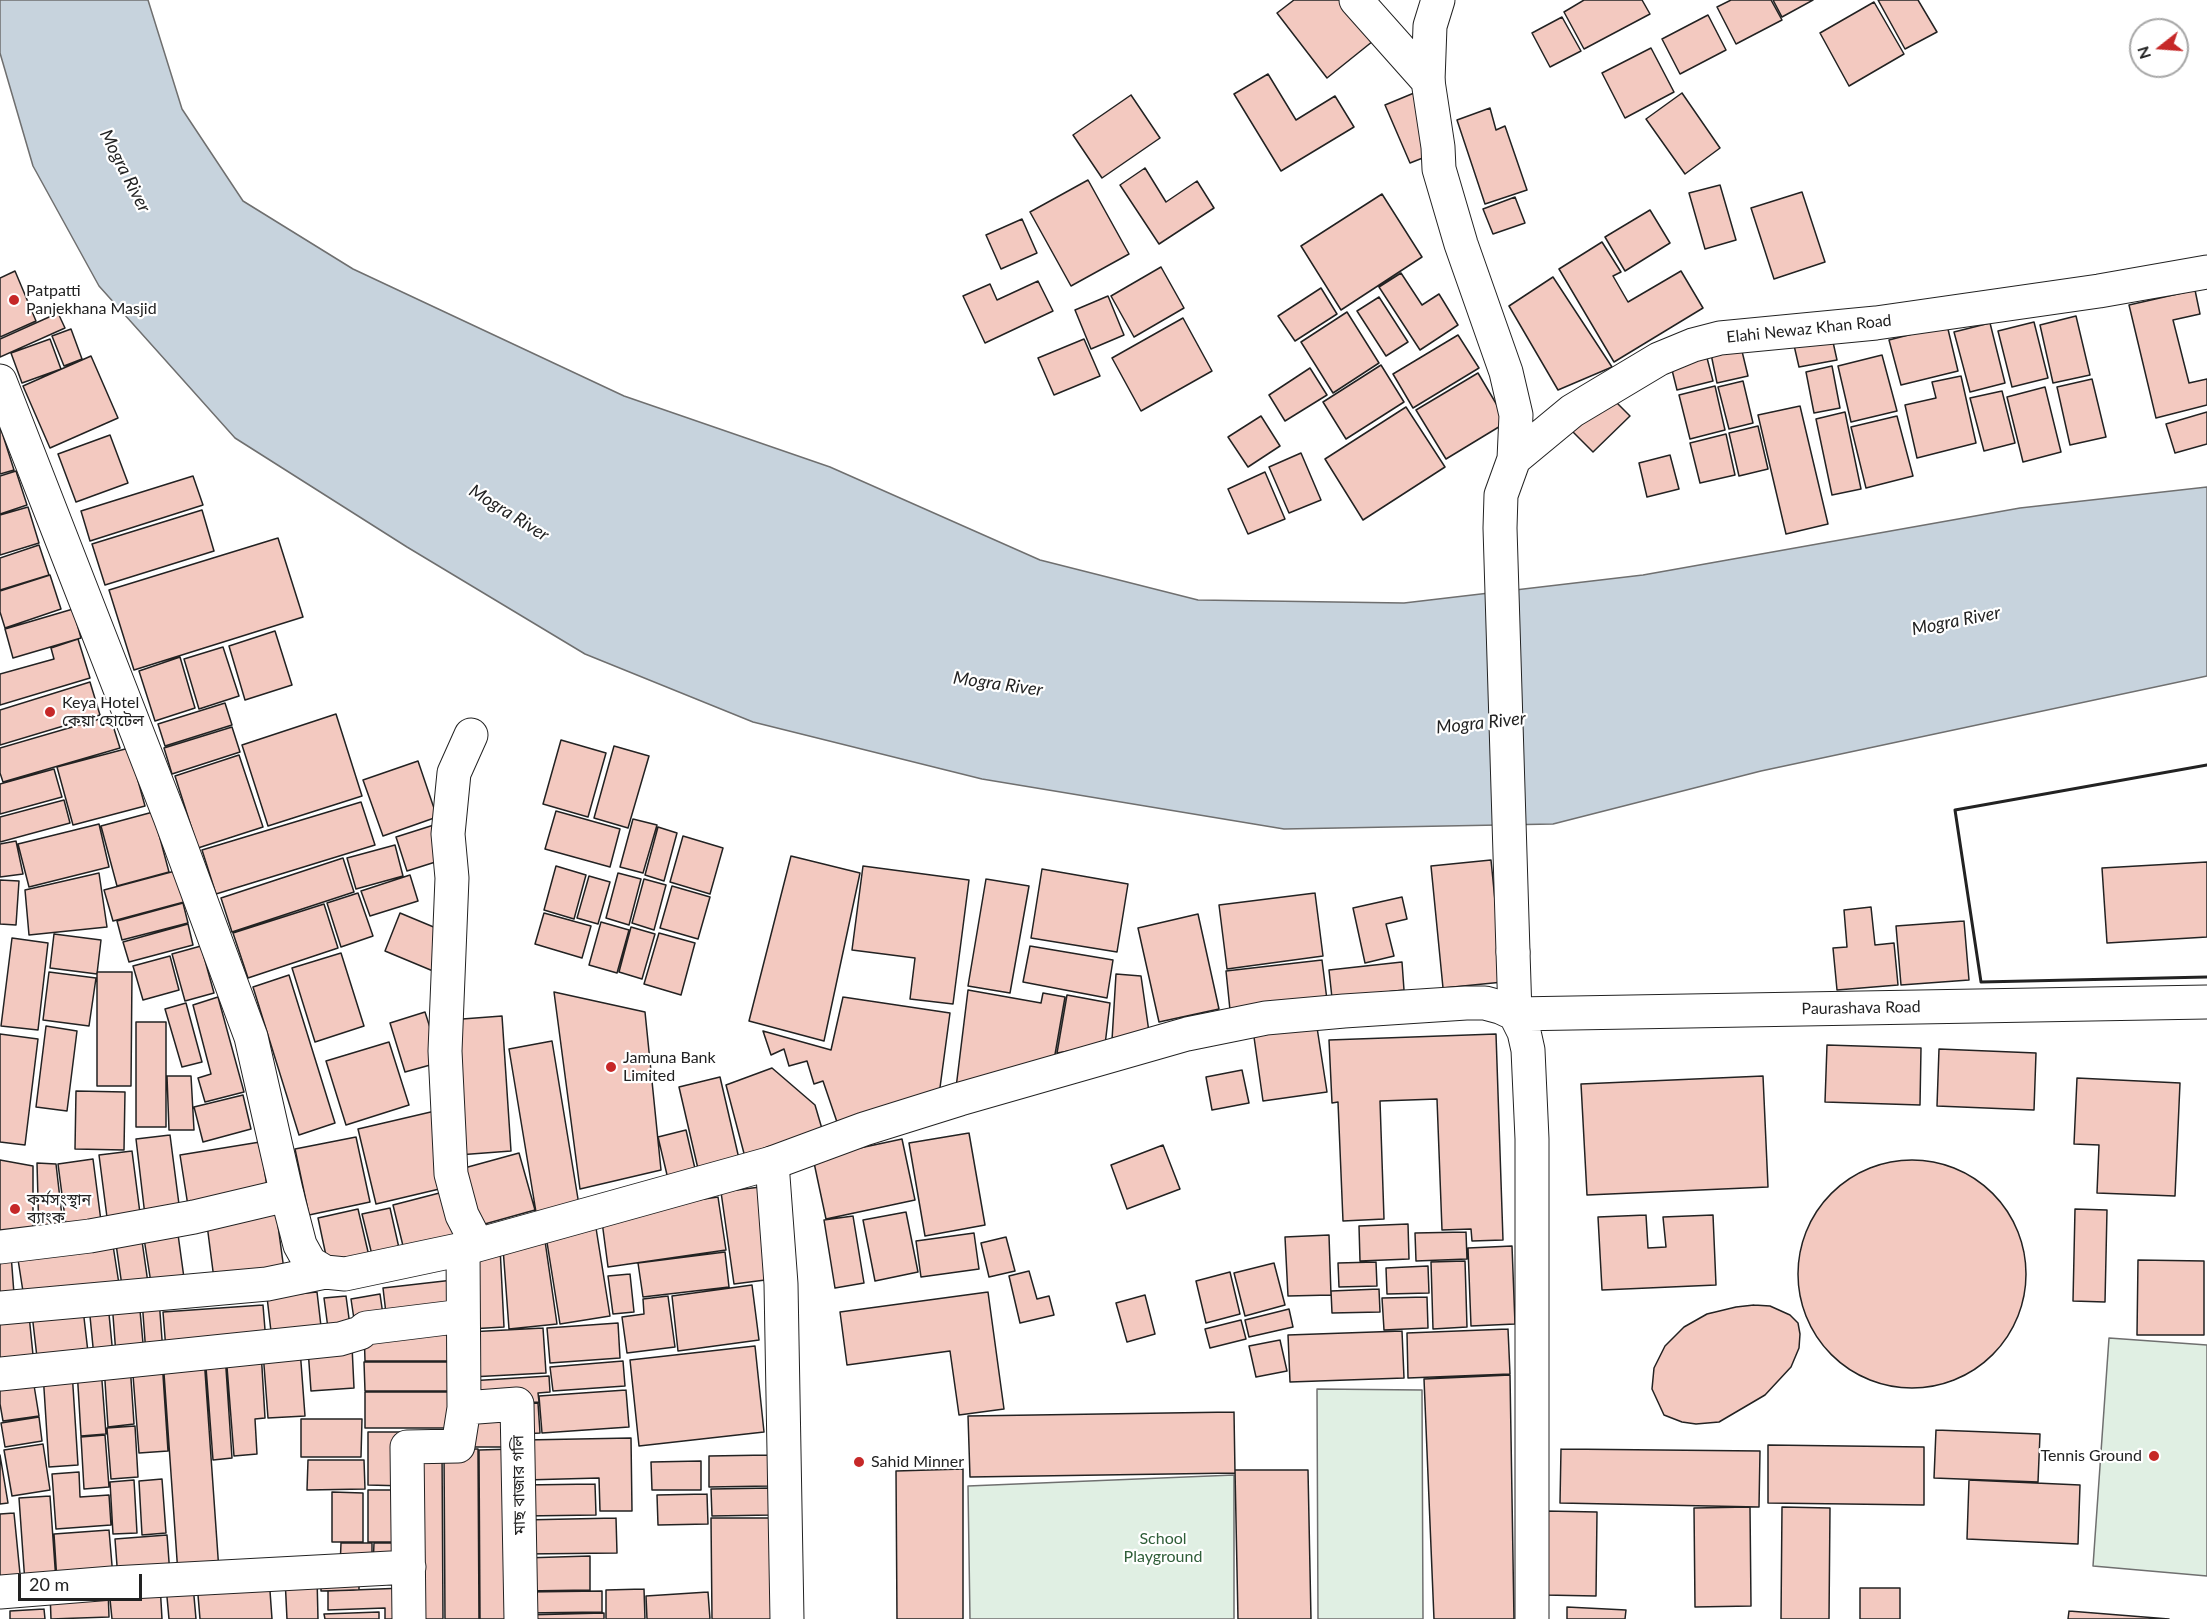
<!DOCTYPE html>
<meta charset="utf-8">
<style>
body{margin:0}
#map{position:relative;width:2207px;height:1619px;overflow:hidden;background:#fff;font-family:Lato,sans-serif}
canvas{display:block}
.north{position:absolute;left:2129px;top:18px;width:60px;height:60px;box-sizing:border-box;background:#fff;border:2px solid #a7a7a7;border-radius:50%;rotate:253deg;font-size:16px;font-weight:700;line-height:24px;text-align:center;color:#222}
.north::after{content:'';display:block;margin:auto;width:21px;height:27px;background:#c62828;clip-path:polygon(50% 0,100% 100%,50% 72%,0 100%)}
.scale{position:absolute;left:18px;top:1574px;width:124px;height:27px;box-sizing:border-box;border:3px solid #222;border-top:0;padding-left:8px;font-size:18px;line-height:21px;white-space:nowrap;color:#222;-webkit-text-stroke:4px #fff;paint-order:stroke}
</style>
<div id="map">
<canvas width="2207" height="1619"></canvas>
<div class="north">N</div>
<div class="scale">20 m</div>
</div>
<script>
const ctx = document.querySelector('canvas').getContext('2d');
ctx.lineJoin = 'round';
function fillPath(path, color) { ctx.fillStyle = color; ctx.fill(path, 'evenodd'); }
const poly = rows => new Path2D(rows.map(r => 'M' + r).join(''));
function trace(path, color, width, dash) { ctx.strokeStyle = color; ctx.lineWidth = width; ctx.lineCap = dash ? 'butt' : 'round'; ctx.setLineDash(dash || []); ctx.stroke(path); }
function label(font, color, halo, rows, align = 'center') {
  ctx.font = font + ' Lato,"Noto Sans Bengali",sans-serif'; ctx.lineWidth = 4.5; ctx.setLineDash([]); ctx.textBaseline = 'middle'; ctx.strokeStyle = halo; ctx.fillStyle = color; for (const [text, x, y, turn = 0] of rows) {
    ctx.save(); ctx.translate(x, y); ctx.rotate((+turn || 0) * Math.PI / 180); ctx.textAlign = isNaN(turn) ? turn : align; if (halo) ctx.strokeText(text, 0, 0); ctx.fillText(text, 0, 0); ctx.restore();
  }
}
const green = poly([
 [2109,1338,2207,1345,2207,1576,2093,1566,2109,1338],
 [1317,1389,1422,1390,1423,1619,1318,1619,1317,1389],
 [1234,1475,1234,1619,970,1619,968,1486,1234,1475]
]);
fillPath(green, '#e0efe3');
trace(green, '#6f6f6f', 1.5);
const water = poly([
 [0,0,148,0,182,109,243,201,353,269,624,396,830,467,1040,560,1198,600,1404,603,1643,575,2020,508,2207,487,2207,676,1761,771,1553,824,1284,829,982,779,753,722,585,654,407,547,235,438,99,286,33,166,0,53,0,0]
]);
fillPath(water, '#c7d3dd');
trace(water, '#6f6f6f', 1.5);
const building = poly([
 [1294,0,1365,0,1388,29,1327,78,1277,13,1294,0],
 [1584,0,1642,0,1650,14,1584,49,1564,12,1584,0],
 [1731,0,1771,0,1782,20,1736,44,1717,7,1731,0],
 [1773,0,1813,0,1782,17,1773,0],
 [1878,0,1918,0,1937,32,1905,49,1878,0],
 [1874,2,1904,54,1849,86,1820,33,1874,2],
 [1708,15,1726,50,1680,74,1662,39,1708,15],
 [1562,17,1581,51,1550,67,1532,33,1562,17],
 [1651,48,1674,92,1625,118,1602,73,1651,48],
 [1268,74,1296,120,1335,96,1354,127,1281,171,1234,94,1268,74],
 [1414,93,1438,152,1410,163,1385,105,1414,93],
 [1682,93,1720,148,1685,174,1646,119,1682,93],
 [1131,95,1160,138,1102,178,1073,135,1131,95],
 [1490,108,1496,130,1505,126,1527,190,1485,204,1457,120,1490,108],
 [1145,168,1166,202,1197,181,1214,208,1159,244,1120,185,1145,168],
 [1088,180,1129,254,1071,286,1030,212,1088,180],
 [1720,185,1736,240,1705,249,1689,193,1720,185],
 [1802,192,1825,262,1774,279,1751,208,1802,192],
 [1382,194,1422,257,1341,310,1301,246,1382,194],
 [1515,197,1525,223,1493,234,1483,209,1515,197],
 [1650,210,1670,243,1625,271,1605,237,1650,210],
 [1022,219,1037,253,1001,269,986,235,1022,219],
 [1602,242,1621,272,1613,276,1628,302,1681,271,1703,308,1614,362,1559,269,1602,242],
 [1161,267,1184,308,1134,337,1111,296,1161,267],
 [15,271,36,321,0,337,0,278,15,271],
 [1401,273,1422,305,1439,294,1458,325,1420,350,1379,287,1401,273],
 [1553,277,1612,367,1558,390,1509,306,1553,277],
 [1038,281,1053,311,985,343,963,296,990,284,997,300,1038,281],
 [1321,288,1337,314,1295,341,1278,316,1321,288],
 [2195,290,2200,314,2173,320,2189,383,2207,379,2207,405,2156,418,2129,305,2195,290],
 [1108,296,1124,335,1091,349,1075,310,1108,296],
 [1379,297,1408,342,1386,356,1357,311,1379,297],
 [1347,312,1379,363,1333,393,1301,342,1347,312],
 [58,313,65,328,0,357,0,339,58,313],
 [2076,316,2090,375,2053,383,2040,325,2076,316],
 [1183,318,1212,371,1141,411,1112,358,1183,318],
 [2034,322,2048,378,2012,387,1998,331,2034,322],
 [1990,323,2005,383,1970,392,1954,332,1990,323],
 [1947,325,1958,371,1901,385,1889,340,1947,325],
 [71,329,82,359,64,366,52,336,71,329],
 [1831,333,1837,360,1799,367,1793,341,1831,333],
 [1458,335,1479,368,1413,408,1393,374,1458,335],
 [50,339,61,369,22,383,11,353,50,339],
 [1084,339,1100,376,1054,395,1038,358,1084,339],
 [1741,347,1748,376,1717,383,1711,354,1741,347],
 [1706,354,1713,381,1677,390,1670,362,1706,354],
 [1882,355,1897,411,1851,422,1838,366,1882,355],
 [91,356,118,418,50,448,23,386,91,356],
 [1381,365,1404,402,1346,439,1323,402,1381,365],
 [1832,366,1840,408,1814,413,1806,372,1832,366],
 [1310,368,1327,395,1285,421,1269,395,1310,368],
 [1478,373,1507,422,1446,459,1416,410,1478,373],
 [1961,376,1976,443,1917,458,1905,405,1936,398,1932,382,1961,376],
 [2092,379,2106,437,2070,445,2057,387,2092,379],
 [1743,381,1753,423,1729,429,1718,387,1743,381],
 [1715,386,1725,430,1690,439,1679,395,1715,386],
 [2045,387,2061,452,2023,462,2007,397,2045,387],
 [2002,391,2015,443,1984,451,1970,398,2002,391],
 [1609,395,1630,416,1593,452,1572,431,1609,395],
 [1800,406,1828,524,1786,534,1758,415,1800,406],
 [1406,407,1445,467,1363,520,1325,459,1406,407],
 [1845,412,1861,489,1832,495,1816,419,1845,412],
 [2207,412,2207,444,2175,453,2166,424,2207,412],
 [1261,416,1280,446,1248,467,1228,437,1261,416],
 [1897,416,1913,476,1866,488,1851,427,1897,416],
 [0,426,14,470,0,474,0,426],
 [1758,426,1768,469,1739,476,1729,433,1758,426],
 [1726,434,1735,475,1700,483,1690,443,1726,434],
 [110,435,128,483,76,502,58,454,110,435],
 [1301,453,1321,500,1289,513,1269,467,1301,453],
 [1670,455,1679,489,1647,497,1639,463,1670,455],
 [16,471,27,505,0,514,0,476,16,471],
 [1265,472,1285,519,1248,534,1228,489,1265,472],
 [193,476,203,505,90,541,81,511,193,476],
 [28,507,39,543,0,555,0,515,28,507],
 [202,510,214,551,105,585,92,544,202,510],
 [278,538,303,617,134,670,109,590,278,538],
 [39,545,49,575,0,590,0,558,39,545],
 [50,575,61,609,5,628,0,612,0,591,50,575],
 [73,609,81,638,13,658,5,629,73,609],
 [275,631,292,685,245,700,229,646,275,631],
 [78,639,90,678,0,705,0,674,54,659,51,648,78,639],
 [223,647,239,696,199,709,184,659,223,647],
 [180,657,195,708,155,721,139,671,180,657],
 [90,682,100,715,0,745,0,710,90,682],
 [225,703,232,725,165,746,158,724,225,703],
 [336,714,362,796,268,826,242,745,336,714],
 [110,716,120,748,3,782,0,773,0,748,110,716],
 [232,727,240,752,172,774,164,748,232,727],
 [561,740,606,753,588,817,543,804,561,740],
 [614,746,649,756,628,828,594,818,614,746],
 [129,748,145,806,73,825,57,767,129,748],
 [239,755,263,827,198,848,175,776,239,755],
 [418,761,437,817,383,836,363,780,418,761],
 [54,769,62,797,0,814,0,784,54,769],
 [64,800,70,823,0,842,0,817,64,800],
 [361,802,375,845,216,894,202,850,361,802],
 [556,811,620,829,610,867,545,849,556,811],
 [153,812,169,872,117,886,101,826,153,812],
 [633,819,657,825,643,873,620,867,633,819],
 [99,824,109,867,29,887,18,844,99,824],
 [437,824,448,858,407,871,396,837,437,824],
 [658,827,677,833,664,881,645,875,658,827],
 [683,836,723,848,710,894,670,882,683,836],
 [16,841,23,874,0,877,0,844,16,841],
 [395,845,403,876,356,889,347,858,395,845],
 [791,856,860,873,824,1041,749,1021,791,856],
 [343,858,354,892,232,932,221,898,343,858],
 [1491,860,1503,982,1443,988,1431,866,1491,860],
 [2207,862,2207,937,2107,943,2102,868,2207,862],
 [556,866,586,875,574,919,544,910,556,866],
 [863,866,969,880,953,1004,910,999,915,958,852,950,863,866],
 [1042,869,1128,884,1117,952,1031,938,1042,869],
 [175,871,184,902,113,921,104,890,175,871],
 [99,873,107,927,29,935,25,890,99,873],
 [618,873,641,879,629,925,606,918,618,873],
 [410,875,418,901,370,916,361,891,410,875],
 [589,876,610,882,598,924,577,918,589,876],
 [644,879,666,885,654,930,632,923,644,879],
 [986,879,1029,886,1010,993,968,986,986,879],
 [0,880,19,881,16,925,0,924,0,880],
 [672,886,710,897,698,939,660,928,672,886],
 [358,893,373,936,341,947,327,903,358,893],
 [1315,893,1323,956,1227,969,1219,905,1315,893],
 [1402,897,1407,919,1386,924,1394,956,1365,963,1353,908,1402,897],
 [183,903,188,923,122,940,117,921,183,903],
 [324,904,338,948,248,978,233,933,324,904],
 [1871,907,1875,945,1894,943,1898,985,1837,990,1833,948,1847,947,1844,910,1871,907],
 [400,913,448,933,433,971,385,951,400,913],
 [544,913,591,926,582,958,535,944,544,913],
 [1198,914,1219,1009,1159,1022,1138,928,1198,914],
 [1964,921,1969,980,1901,985,1896,926,1964,921],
 [601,922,629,930,617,973,589,965,601,922],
 [188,924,193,945,129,962,123,942,188,924],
 [631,927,655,934,642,979,619,972,631,927],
 [659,933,695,943,681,995,644,984,659,933],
 [54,934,101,940,97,974,50,968,54,934],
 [12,938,48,943,38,1030,1,1026,12,938],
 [201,946,214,993,185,1001,172,954,201,946],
 [1030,946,1113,960,1107,998,1023,982,1030,946],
 [341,953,364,1026,315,1042,292,968,341,953],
 [170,956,179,990,143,1000,133,966,170,956],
 [1322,960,1327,1000,1230,1010,1226,971,1322,960],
 [1402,962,1404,990,1332,998,1329,970,1402,962],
 [49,972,96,978,89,1026,43,1020,49,972],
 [97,972,132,972,131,1086,97,1086,97,972],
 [1116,974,1141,976,1149,1032,1112,1040,1116,974],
 [289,975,335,1123,299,1135,253,987,289,975],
 [968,990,1041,1003,1043,993,1065,997,1053,1066,955,1096,968,990],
 [554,992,645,1012,661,1170,580,1189,554,992],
 [1067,995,1110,1003,1105,1045,1057,1053,1067,995],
 [218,997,244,1092,205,1102,198,1078,211,1074,193,1005,218,997],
 [843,997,950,1013,939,1095,838,1125,823,1081,814,1084,807,1061,789,1066,784,1049,771,1055,763,1031,831,1050,843,997],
 [186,1003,202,1062,182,1067,165,1009,186,1003],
 [425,1012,441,1062,405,1072,390,1023,425,1012],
 [502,1016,511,1151,458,1155,449,1020,502,1016],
 [1316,1021,1327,1092,1263,1101,1253,1030,1316,1021],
 [136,1022,166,1022,166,1127,136,1127,136,1022],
 [46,1026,77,1031,67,1111,36,1107,46,1026],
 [0,1034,38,1039,25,1145,0,1142,0,1034],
 [1496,1034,1503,1240,1472,1241,1471,1229,1442,1230,1437,1099,1380,1101,1384,1219,1343,1221,1338,1102,1332,1103,1329,1040,1496,1034],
 [552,1041,579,1205,536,1212,509,1049,552,1041],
 [389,1042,409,1105,346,1125,326,1061,389,1042],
 [1827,1045,1921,1048,1920,1105,1825,1102,1827,1045],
 [1939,1049,2036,1053,2034,1110,1937,1106,1939,1049],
 [772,1068,815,1105,825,1139,746,1161,726,1085,772,1068],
 [1242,1070,1249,1103,1212,1110,1206,1077,1242,1070],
 [167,1076,191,1076,194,1130,169,1130,167,1076],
 [1763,1076,1768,1187,1587,1195,1581,1084,1763,1076],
 [720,1077,740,1163,699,1173,679,1087,720,1077],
 [2077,1078,2180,1083,2175,1196,2097,1193,2099,1145,2074,1144,2077,1078],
 [76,1091,125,1092,124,1150,75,1149,76,1091],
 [243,1095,251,1129,203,1142,194,1107,243,1095],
 [435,1111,452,1186,376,1204,358,1129,435,1111],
 [686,1130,696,1173,668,1179,658,1137,686,1130],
 [969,1133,985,1225,925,1236,909,1143,969,1133],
 [170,1135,181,1220,146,1224,136,1139,170,1135],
 [356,1137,370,1202,309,1215,295,1149,356,1137],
 [902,1139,915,1200,826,1219,813,1158,902,1139],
 [260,1142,268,1193,188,1206,180,1155,260,1142],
 [1163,1145,1180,1189,1127,1209,1111,1165,1163,1145],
 [132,1151,141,1221,108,1225,99,1155,132,1151],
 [519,1153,535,1210,474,1227,457,1170,519,1153],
 [93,1159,102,1229,67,1233,58,1164,93,1159],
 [0,1160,33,1166,33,1240,0,1243,0,1160],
 '1798 1274a114 114 0 1 1 228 0a114 114 0 1 1-228 0Z',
 [37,1163,56,1164,64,1234,39,1236,37,1163],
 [760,1187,773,1279,734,1284,721,1192,760,1187],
 [451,1190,463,1235,404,1250,393,1205,451,1190],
 [718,1197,726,1250,608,1267,601,1214,718,1197],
 [275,1203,284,1270,214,1279,206,1217,275,1203],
 [390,1208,399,1248,372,1255,362,1214,390,1208],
 [358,1209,369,1256,328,1265,318,1218,358,1209],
 [2075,1209,2107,1210,2105,1302,2073,1301,2075,1209],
 [906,1212,918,1272,875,1281,863,1220,906,1212],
 [1646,1215,1648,1248,1666,1247,1663,1217,1713,1215,1716,1285,1602,1290,1598,1217,1646,1215],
 [853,1216,864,1283,835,1288,824,1220,853,1216],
 [1408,1224,1409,1259,1360,1261,1359,1226,1408,1224],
 [177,1227,184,1278,151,1283,143,1232,177,1227],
 [596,1228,610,1316,560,1324,546,1236,596,1228],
 [1466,1232,1467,1259,1416,1261,1415,1233,1466,1232],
 [974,1233,979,1269,921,1277,916,1241,974,1233],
 [141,1234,148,1283,122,1286,115,1237,141,1234],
 [1329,1235,1331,1295,1288,1296,1285,1237,1329,1235],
 [1006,1237,1015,1271,989,1277,981,1243,1006,1237],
 [112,1239,119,1284,24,1298,17,1253,112,1239],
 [545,1241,557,1324,509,1329,503,1248,545,1241],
 [1512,1246,1515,1324,1471,1326,1468,1248,1512,1246],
 [500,1247,504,1327,470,1329,466,1254,500,1247],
 [725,1252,729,1287,643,1297,638,1263,725,1252],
 [11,1254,14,1294,0,1295,0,1255,11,1254],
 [2138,1260,2204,1261,2204,1335,2137,1335,2138,1260],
 [1465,1261,1467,1327,1433,1329,1431,1262,1465,1261],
 [1376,1262,1377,1286,1339,1287,1338,1263,1376,1262],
 [1274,1263,1285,1305,1245,1316,1234,1273,1274,1263],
 [1428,1266,1429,1293,1387,1294,1386,1268,1428,1266],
 [1029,1271,1037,1299,1049,1296,1054,1315,1020,1323,1009,1276,1029,1271],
 [1230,1272,1240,1314,1206,1323,1196,1281,1230,1272],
 [630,1274,634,1312,613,1314,608,1276,630,1274],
 [453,1280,457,1314,387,1322,383,1288,453,1280],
 [752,1285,759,1340,678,1351,672,1296,752,1285],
 [1379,1289,1380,1312,1332,1313,1331,1291,1379,1289],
 [317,1292,322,1335,272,1340,267,1297,317,1292],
 [988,1292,1004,1409,959,1415,950,1351,847,1365,840,1312,988,1292],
 [380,1294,384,1322,355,1326,351,1299,380,1294],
 [1145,1295,1155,1334,1127,1342,1116,1303,1145,1295],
 [346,1296,351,1333,329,1336,324,1298,346,1296],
 [668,1296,675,1347,627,1353,622,1317,644,1314,643,1299,668,1296],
 [1427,1297,1428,1328,1384,1330,1382,1298,1427,1297],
 [159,1299,163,1353,146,1354,142,1300,159,1299],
 [139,1300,144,1354,116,1355,112,1302,139,1300],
 [108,1304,113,1355,94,1357,89,1306,108,1304],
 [263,1305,266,1342,166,1350,163,1312,263,1305],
 [1754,1305,1770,1306,1790,1315,1798,1323,1800,1334,1799,1348,1791,1367,1765,1395,1719,1422,1696,1424,1682,1422,1664,1415,1652,1389,1654,1368,1665,1346,1684,1327,1707,1314,1736,1307,1754,1305],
 [83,1309,89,1361,38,1366,32,1314,83,1309],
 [1289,1309,1293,1327,1249,1337,1245,1320,1289,1309],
 [29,1315,34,1365,0,1369,0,1318,29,1315],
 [1241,1320,1246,1339,1210,1348,1205,1329,1241,1320],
 [455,1321,457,1361,365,1361,364,1329,455,1321],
 [618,1323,620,1358,550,1363,547,1328,618,1323],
 [543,1328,546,1373,471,1377,468,1332,543,1328],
 [1508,1329,1510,1374,1408,1378,1407,1333,1508,1329],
 [1402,1331,1404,1378,1290,1382,1288,1335,1402,1331],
 [1280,1340,1287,1371,1256,1377,1249,1346,1280,1340],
 [352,1346,354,1388,311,1391,308,1349,352,1346],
 [755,1346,764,1432,639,1446,630,1360,755,1346],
 [300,1349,305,1416,268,1418,263,1352,300,1349],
 [261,1351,265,1418,255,1419,257,1454,234,1456,226,1354,261,1351],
 [205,1354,225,1354,232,1458,213,1460,205,1354],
 [204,1357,219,1571,178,1574,163,1359,204,1357],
 [162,1360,168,1451,139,1453,132,1362,162,1360],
 [623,1361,625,1386,553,1391,550,1367,623,1361],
 [364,1362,456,1362,456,1391,365,1391,364,1362],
 [130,1364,134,1424,108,1427,104,1366,130,1364],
 [101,1368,106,1434,81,1436,77,1369,101,1368],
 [72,1371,78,1465,49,1467,43,1373,72,1371],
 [32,1373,39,1416,3,1421,0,1404,0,1378,32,1373],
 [1510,1375,1514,1619,1434,1619,1424,1379,1510,1375],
 [549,1376,550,1392,538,1393,539,1402,471,1406,469,1381,549,1376],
 [626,1390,629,1427,542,1433,539,1396,626,1390],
 [365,1392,456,1392,456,1428,365,1428,365,1392],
 [538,1403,540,1433,521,1434,519,1404,538,1403],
 [515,1408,515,1447,467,1447,467,1409,515,1408],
 [1234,1412,1235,1473,970,1477,968,1416,1234,1412],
 [39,1417,42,1441,5,1447,1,1423,39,1417],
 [301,1419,362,1419,361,1457,301,1457,301,1419],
 [135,1426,138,1477,111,1479,107,1428,135,1426],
 [1936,1430,2040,1434,2038,1482,1934,1478,1936,1430],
 [368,1432,406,1432,406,1486,368,1485,368,1432],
 [105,1435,109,1487,84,1489,81,1437,105,1435],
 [631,1438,632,1511,600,1511,599,1478,525,1480,525,1440,631,1438],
 [43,1444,50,1490,12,1496,4,1450,43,1444],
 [1768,1445,1924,1447,1924,1505,1768,1503,1768,1445],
 [442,1448,443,1619,411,1619,410,1449,442,1448],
 [444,1449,478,1449,479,1619,445,1619,444,1449],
 [514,1449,514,1619,480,1619,479,1450,514,1449],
 [1561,1449,1760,1451,1759,1507,1560,1503,1561,1449],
 [0,1455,8,1503,0,1504,0,1455],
 [769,1455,770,1486,709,1487,709,1456,769,1455],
 [308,1460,364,1460,365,1489,307,1490,308,1460],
 [701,1461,701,1490,652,1490,651,1462,701,1461],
 [963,1469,963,1619,897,1619,896,1471,963,1469],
 [1235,1470,1308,1470,1311,1619,1238,1619,1235,1470],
 [79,1472,80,1497,109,1495,111,1525,56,1529,52,1474,79,1472],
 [162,1479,166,1533,142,1535,139,1481,162,1479],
 [134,1480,137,1533,113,1534,110,1482,134,1480],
 [1969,1480,2080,1485,2078,1544,1967,1539,1969,1480],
 [595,1484,596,1515,524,1516,523,1485,595,1484],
 [772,1488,772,1515,712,1516,711,1489,772,1488],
 [368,1490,404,1490,404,1542,368,1542,368,1490],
 [332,1492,363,1493,363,1542,332,1542,332,1492],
 [707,1494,708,1524,658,1525,657,1495,707,1494],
 [50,1496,56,1581,25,1583,19,1498,50,1496],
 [1750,1507,1751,1606,1695,1607,1694,1508,1750,1507],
 [1782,1507,1830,1508,1829,1619,1781,1619,1782,1507],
 [1545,1511,1597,1512,1596,1596,1544,1595,1545,1511],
 [14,1513,21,1584,0,1585,0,1514,14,1513],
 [616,1518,617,1553,524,1554,523,1520,616,1518],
 [711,1518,772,1518,774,1619,712,1619,711,1518],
 [109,1530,113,1577,57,1581,54,1534,109,1530],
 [167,1535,170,1575,118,1579,115,1539,167,1535],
 [341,1543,372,1543,372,1568,340,1568,341,1543],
 [374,1543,403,1543,373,1568,374,1543],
 [590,1556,590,1590,525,1591,524,1558,590,1556],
 [359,1572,359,1590,321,1591,321,1573,359,1572],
 [269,1577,272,1619,200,1619,197,1583,269,1577],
 [317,1577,318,1619,287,1619,285,1578,317,1577],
 [160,1584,162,1619,112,1619,109,1589,160,1584],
 [193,1585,196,1619,169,1619,166,1586,193,1585],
 [404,1588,405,1619,385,1619,385,1608,328,1610,328,1591,404,1588],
 [1860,1588,1900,1588,1900,1619,1860,1619,1860,1588],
 [108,1589,109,1617,51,1619,50,1592,108,1589],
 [644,1589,645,1619,606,1619,606,1590,644,1589],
 [602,1591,602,1612,525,1613,525,1592,602,1591],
 [708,1592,710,1619,647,1619,646,1596,708,1592],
 [1567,1607,1626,1610,1625,1619,1567,1619,1567,1607],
 [44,1609,45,1619,10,1619,10,1611,44,1609],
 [2069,1611,2169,1619,2068,1619,2069,1611],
 [379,1612,379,1619,325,1619,324,1614,379,1612],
 [604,1613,604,1619,525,1619,525,1615,604,1613]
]);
fillPath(building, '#f3c9c0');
trace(building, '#222', 1.5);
const street = poly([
 [1428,81,1430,26,1438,0],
 [471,735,454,773,448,834,452,878,445,1051,451,1174,462,1215,477,1244],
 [1513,952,1515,1014],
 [772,1163,781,1284,787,1619],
 [0,1247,90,1236,194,1217,287,1195],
 [463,1249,464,1408,517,1404,521,1619],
 [0,1374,340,1339,360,1333,366,1328,463,1316],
 [0,1592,112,1583,409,1567],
 [409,1619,407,1447,458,1446,464,1408]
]);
const secondary = poly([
 [1356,0,1428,81,1438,147,1439,169,1461,244,1506,372,1516,415,1514,459],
 [0,381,170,817,251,1037,287,1195,300,1245,310,1263,325,1272,345,1274,463,1249,772,1163,864,1129,960,1099,1187,1034,1266,1018,1344,1011,1466,1003,1485,1003,1500,1007,1515,1014,1524,1032,1528,1050,1532,1139,1532,1619],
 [1513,952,1500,528,1501,495,1514,459,1572,411,1659,359,1693,345,1720,338,1876,323,2099,291,2207,272],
 [1515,1014,2207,1002],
 [0,1308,267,1284,325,1272]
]);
trace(street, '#222', 35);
trace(secondary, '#222', 35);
trace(street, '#fff', 33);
trace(secondary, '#fff', 33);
trace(poly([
 [2207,765,1955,810,1981,982,2207,977]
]), '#222', 3);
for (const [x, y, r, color] of [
 [14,300,6,"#c62828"],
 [50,712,6,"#c62828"],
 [611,1067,6,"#c62828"],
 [15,1209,6,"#c62828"],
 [2154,1456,6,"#c62828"],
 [859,1462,6,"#c62828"]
]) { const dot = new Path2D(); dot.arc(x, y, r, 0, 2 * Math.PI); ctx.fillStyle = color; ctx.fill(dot); trace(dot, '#fff', 2); }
label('16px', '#222', '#fff', [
 ["Patpatti",26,291],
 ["Panjekhana Masjid",26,309],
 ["Keya Hotel",62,703],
 ["কেয়া হোটেল",62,721],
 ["Jamuna Bank",623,1058],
 ["Limited",623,1076],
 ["কর্মসংস্থান",27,1200],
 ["ব্যাংক",27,1218],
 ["Tennis Ground",2142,1456,"right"],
 ["Sahid Minner",871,1462]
], 'left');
label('16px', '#222', '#fff', [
 ["Elahi Newaz Khan Road",1809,329,-6],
 ["Paurashava Road",1861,1008,-1],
 ["মাছ বাজার গলি",519,1485,-91]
]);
label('16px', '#2f5e38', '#fff', [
 ["School",1163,1539],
 ["Playground",1163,1557]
]);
label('italic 18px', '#222', '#fff', [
 ["Mogra River",125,171,63],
 ["Mogra River",509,513,32],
 ["Mogra River",1956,621,-11],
 ["Mogra River",998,684,8],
 ["Mogra River",1481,723,-6]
]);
</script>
